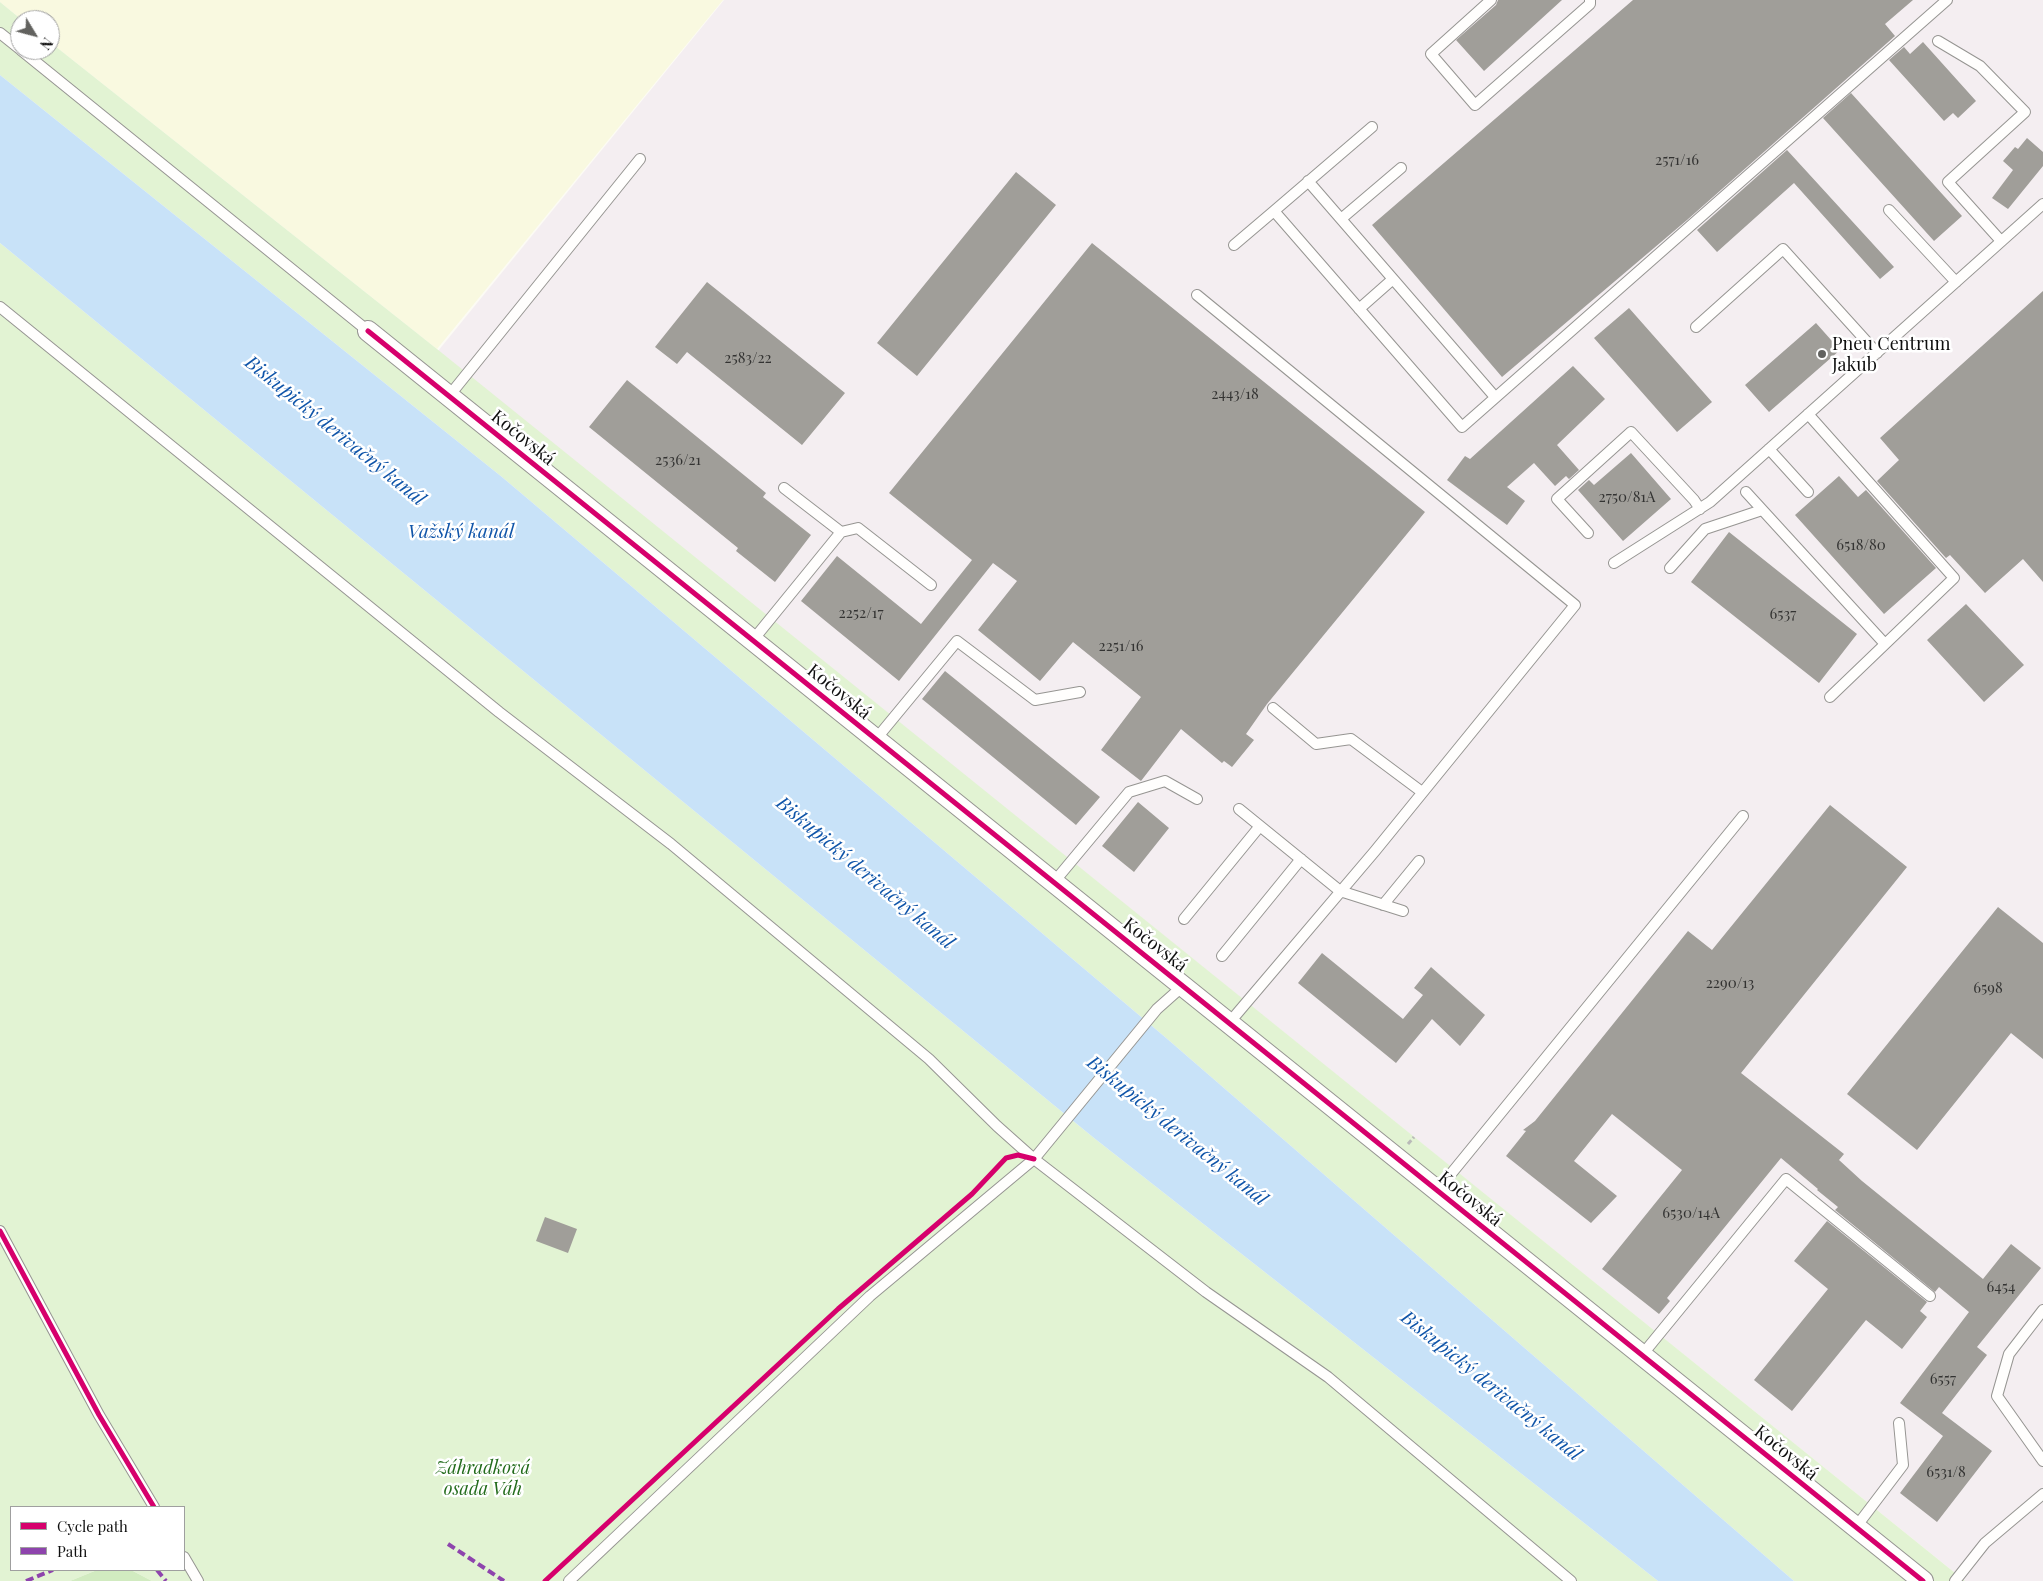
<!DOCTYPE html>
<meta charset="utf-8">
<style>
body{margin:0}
#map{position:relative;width:2043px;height:1581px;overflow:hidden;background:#fcfbf4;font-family:"Playfair Display",serif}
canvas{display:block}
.legend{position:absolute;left:10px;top:1506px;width:175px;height:65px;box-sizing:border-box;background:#fff;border:1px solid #9f9f9f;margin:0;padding:6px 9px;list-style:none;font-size:15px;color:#0f0f0f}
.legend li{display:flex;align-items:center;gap:10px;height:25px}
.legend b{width:25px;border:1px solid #9f9f9f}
.north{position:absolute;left:10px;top:10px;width:50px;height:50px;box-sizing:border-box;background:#fff;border:1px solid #9f9f9f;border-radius:50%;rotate:127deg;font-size:14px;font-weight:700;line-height:20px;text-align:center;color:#0f0f0f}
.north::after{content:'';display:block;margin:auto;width:18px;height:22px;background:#62625f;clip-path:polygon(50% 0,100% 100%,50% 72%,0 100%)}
</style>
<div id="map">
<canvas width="2043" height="1581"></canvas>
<ul class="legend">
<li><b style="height:6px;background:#d6006c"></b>Cycle path</li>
<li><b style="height:6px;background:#8e44ad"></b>Path</li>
</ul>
<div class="north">N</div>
</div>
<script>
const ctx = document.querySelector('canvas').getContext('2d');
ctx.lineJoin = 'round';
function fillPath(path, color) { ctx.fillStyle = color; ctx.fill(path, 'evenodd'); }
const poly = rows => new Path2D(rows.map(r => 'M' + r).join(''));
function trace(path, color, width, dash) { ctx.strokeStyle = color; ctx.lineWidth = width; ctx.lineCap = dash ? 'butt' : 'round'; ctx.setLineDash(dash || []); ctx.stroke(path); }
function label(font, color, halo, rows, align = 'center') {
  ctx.font = font + ' "Playfair Display",serif'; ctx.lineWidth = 5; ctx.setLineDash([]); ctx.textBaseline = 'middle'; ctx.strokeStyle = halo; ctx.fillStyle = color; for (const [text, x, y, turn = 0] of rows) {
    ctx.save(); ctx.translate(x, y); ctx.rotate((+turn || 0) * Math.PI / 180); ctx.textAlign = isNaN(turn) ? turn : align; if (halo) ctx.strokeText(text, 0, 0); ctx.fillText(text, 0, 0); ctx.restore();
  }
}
fillPath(poly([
 [724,0,2043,0,2043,1581,1965,1581,438,351]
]), '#f4eef1');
fillPath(poly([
 [0,0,723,0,437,349,50,42,50,20,22,20,0,2]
]), '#f9f9e0');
fillPath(poly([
 [0,2,22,20,20,20,20,50,50,50,50,42,437,349,1965,1581,1794,1581,1165,1037,502,477,0,75],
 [0,243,1094,1138,1658,1581,152,1581,131,1570,184,1570,184,1507,11,1507,11,1570,97,1570,70,1581,0,1581]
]), '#e2f3d3');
fillPath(poly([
 [97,1570,131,1570,152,1581,70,1581]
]), '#d1ebc0');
fillPath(poly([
 [0,75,502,477,1165,1037,1794,1581,1658,1581,1094,1138,0,243]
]), '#c8e2f8');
fillPath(poly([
 [1498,0,1562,0,1484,71,1456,40,1496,5],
 [1633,0,1913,0,1885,24,1895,36,1687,220,1502,377,1372,225],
 [1923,42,1976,101,1958,118,1953,113,1944,121,1889,60,1904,47,1910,54],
 [1851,93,1962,216,1934,241,1823,118],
 [2027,138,2043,152,2043,166,2008,209,1992,198,2013,170,2003,161,2015,147,2018,149],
 [1787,150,1894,267,1880,279,1794,183,1717,252,1697,230],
 [1016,172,1056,205,917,376,877,343],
 [1092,243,1425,512,1267,704,1246,734,1254,740,1232,767,1224,761,1222,763,1181,729,1141,781,1101,750,1141,697,1073,642,1040,681,978,630,1017,581,993,563,899,681,801,601,837,556,921,624,972,560,889,493],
 [707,282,845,393,802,445,687,352,677,364,655,347],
 [2043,291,2043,582,2023,559,1985,593,1950,555,1946,558,1877,481,1899,460,1880,438],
 [1629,308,1712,402,1677,432,1594,338],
 [1816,323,1840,350,1769,412,1745,385],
 [1573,366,1605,399,1557,445,1579,470,1569,479,1566,476,1555,486,1534,463,1507,487,1525,501,1507,525,1447,480,1465,456,1470,459],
 [627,380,766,493,763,497,811,535,775,582,736,551,738,548,589,427],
 [1631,453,1671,499,1623,541,1578,490,1589,480,1594,485],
 [1839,476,1858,497,1866,490,1936,568,1884,614,1795,515],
 [1729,532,1857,634,1819,683,1691,582],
 [1966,604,2024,665,1984,702,1927,640],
 [945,671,1100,797,1076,825,922,699],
 [1138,802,1169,828,1134,872,1102,846],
 [1830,805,1907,867,1741,1073,1844,1154,1839,1160,1862,1181,1983,1279,2011,1244,2041,1268,1977,1347,1987,1355,1942,1413,1992,1451,1937,1522,1900,1493,1943,1436,1900,1403,1969,1312,1939,1287,1935,1292,1835,1210,1838,1207,1817,1190,1818,1189,1781,1158,1667,1298,1670,1301,1659,1314,1602,1269,1682,1170,1612,1114,1574,1161,1617,1196,1591,1223,1506,1156,1526,1131,1523,1130,1535,1121,1688,931,1712,950],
 [1998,907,2043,943,2043,1059,2011,1033,1917,1150,1847,1094],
 [1322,953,1403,1019,1423,995,1414,988,1431,967,1485,1015,1460,1046,1432,1019,1396,1063,1298,983],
 [545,1217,577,1229,568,1253,536,1241],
 [1827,1221,1927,1302,1920,1311,1927,1317,1902,1349,1866,1320,1792,1411,1754,1380,1828,1289,1794,1261]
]), '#a09e99');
const lane = poly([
 [1491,0,1431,54,1475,105,1590,4,1590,0],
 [0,33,20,49],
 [1938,41,1980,66,2025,112,1948,182,2001,241],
 [21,50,368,331],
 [1308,181,1393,279,1359,309],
 [1889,210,1956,282],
 [1274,211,1372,127],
 [1341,219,1401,168],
 [1234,245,1274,211,1462,427,1947,0],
 [1393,279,1495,397],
 [1197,295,1575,605,1375,851,1229,1023],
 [0,307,499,712,671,844,929,1059,997,1126,1034,1159,1206,1292,1328,1377,1571,1581],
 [1696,327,1783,249,1877,353],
 [449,396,640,159],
 [1808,414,1954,578,1830,697],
 [1769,449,1808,492],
 [1746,492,1885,644],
 [841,532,858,528,931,585],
 [1588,533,1557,499,1631,432,1694,500,1700,509],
 [1614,563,1710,502,2043,204],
 [1670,568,1705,529,1762,510],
 [753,640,841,532,784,488],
 [1273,708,1316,744,1351,739,1422,792],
 [876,739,957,641,1035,700,1080,692],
 [1239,809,1340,891,1403,911],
 [1054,882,1129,792,1165,781,1197,799],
 [1383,905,1419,861],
 [1184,919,1260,826],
 [1222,956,1301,859],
 [1437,1191,1743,816],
 [0,1231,99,1415,154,1507],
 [2043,1310,2009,1354,1997,1396,2043,1461],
 [1642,1355,1786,1179,1930,1296],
 [1856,1527,1903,1465,1899,1423],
 [184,1557,198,1581],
 [569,1581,870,1296,1034,1159,1157,1009,1184,985],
 [1955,1581,1985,1543,2043,1494]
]);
const street = poly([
 [368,331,1923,1581]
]);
trace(lane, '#969592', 12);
trace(street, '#969592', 22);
trace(poly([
 [1408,1144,1414,1137]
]), '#b9b9b8', 3, [5, 2.5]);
trace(lane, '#fffefd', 10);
trace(street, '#fffefd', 20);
trace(poly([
 [448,1544,504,1581],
 [157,1570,166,1581],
 [26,1581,53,1570]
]), '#8e44ad', 4, [8, 4]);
trace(poly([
 [368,331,1923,1581],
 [0,1231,99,1415,154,1507],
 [545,1581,838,1309,972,1194,1006,1158,1018,1155,1034,1159]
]), '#d6006c', 5);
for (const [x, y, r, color] of [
 [1822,354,5,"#62625f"]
]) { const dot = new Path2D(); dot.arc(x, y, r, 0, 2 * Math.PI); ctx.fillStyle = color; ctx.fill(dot); trace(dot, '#fff', 2); }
label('15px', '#333332', null, [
 ["2571/16",1677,160],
 ["2583/22",748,358],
 ["2443/18",1235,394],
 ["2536/21",678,460],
 ["2750/81A",1627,497],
 ["6518/80",1861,545],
 ["2252/17",861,613],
 ["6537",1783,614],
 ["2251/16",1121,646],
 ["2290/13",1730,983],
 ["6598",1988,988],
 ["6530/14A",1691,1213],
 ["6454",2001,1287],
 ["6557",1943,1379],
 ["6531/8",1946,1472]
]);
label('18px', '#0f0f0f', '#fff', [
 ["Pneu Centrum",1832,344],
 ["Jakub",1832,365]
], 'left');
label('18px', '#0f0f0f', '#fff', [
 ["Kočovská",523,438,39],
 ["Kočovská",839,692,39],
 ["Kočovská",1155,945,38],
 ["Kočovská",1470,1199,39],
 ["Kočovská",1786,1453,39]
]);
label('italic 18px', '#226b1b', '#fff', [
 ["Záhradková",483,1468],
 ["osada Váh",483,1489]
]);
label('italic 19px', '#1055a9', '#fff', [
 ["Biskupický derivačný kanál",335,431,39],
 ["Važský kanál",461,532],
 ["Biskupický derivačný kanál",865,873,40],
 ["Biskupický derivačný kanál",1177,1131,39],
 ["Biskupický derivačný kanál",1491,1386,39]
]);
</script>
